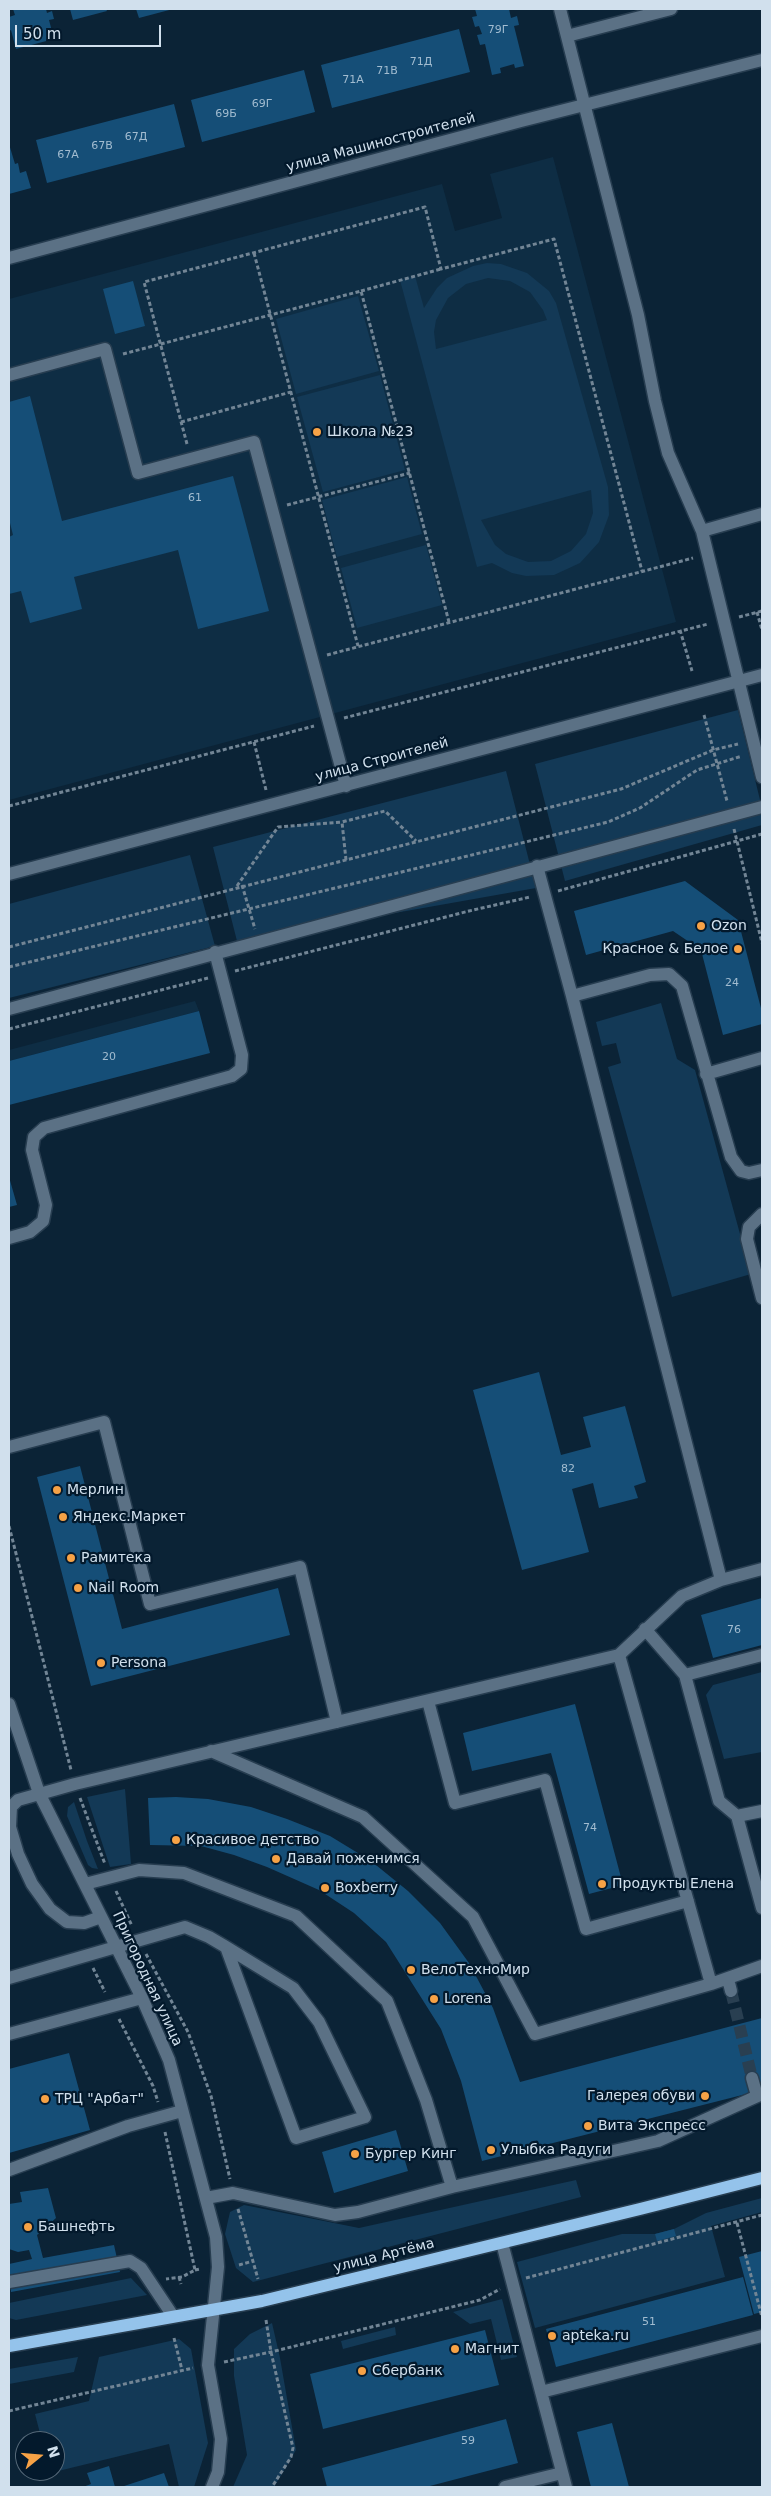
<!DOCTYPE html>
<meta charset="utf-8">
<style>
body{margin:0}
#map{position:relative;width:771px;height:2496px;overflow:hidden;background:#0b2336;font-family:"DejaVu Sans",sans-serif}
canvas{display:block}
.frame{position:absolute;inset:0;border:10px solid #d1e0ed;pointer-events:none}
.north{position:absolute;left:15px;top:2431px;width:50px;height:50px;box-sizing:border-box;background:#03192c;border:1px solid #556979;border-radius:50%;rotate:73deg;font-size:14px;font-weight:700;line-height:20px;text-align:center;color:#d1e0ed}
.north::after{content:'';display:block;margin:auto;width:18px;height:22px;background:#f6a246;clip-path:polygon(50% 0,100% 100%,50% 72%,0 100%)}
.scale{position:absolute;left:15px;top:25px;width:146px;height:22px;box-sizing:border-box;border:2px solid #d1e0ed;border-top:0;padding-left:6px;font-size:15px;line-height:18px;white-space:nowrap;color:#d1e0ed;-webkit-text-stroke:4px #03192c;paint-order:stroke}
</style>
<div id="map">
<canvas width="771" height="2496"></canvas>
<div class="frame"></div>
<div class="north">N</div>
<div class="scale">50 m</div>
</div>
<script>
const ctx = document.querySelector('canvas').getContext('2d');
ctx.lineJoin = 'round';
function fillPath(path, color) { ctx.fillStyle = color; ctx.fill(path, 'evenodd'); }
const poly = rows => new Path2D(rows.map(r => 'M' + r).join(''));
function trace(path, color, width, dash) { ctx.strokeStyle = color; ctx.lineWidth = width; ctx.lineCap = dash ? 'butt' : 'round'; ctx.setLineDash(dash || []); ctx.stroke(path); }
function label(font, color, halo, rows, align = 'center') {
  ctx.font = font + ' "DejaVu Sans",sans-serif'; ctx.lineWidth = 4.5; ctx.setLineDash([]); ctx.textBaseline = 'middle'; ctx.strokeStyle = halo; ctx.fillStyle = color; for (const [text, x, y, turn = 0] of rows) {
    ctx.save(); ctx.translate(x, y); ctx.rotate((+turn || 0) * Math.PI / 180); ctx.textAlign = isNaN(turn) ? turn : align; if (halo) ctx.strokeText(text, 0, 0); ctx.fillText(text, 0, 0); ctx.restore();
  }
}
fillPath(poly([
 [553,157,676,622,9,800,9,299,442,184,455,231,502,218,490,174],
 [195,1001,199,1011,9,1061,9,1050]
]), '#0e2d44');
fillPath(poly([
 [487,263,501,264,527,273,549,291,556,303,608,487,609,515,599,542,580,563,554,575,526,576,512,573,492,563,477,567,400,280,415,276,424,308,437,288,447,278,473,266],
 [488,278,510,281,530,292,543,310,547,320,436,349,434,332,436,320,448,298,466,284],
 [591,490,593,513,586,534,571,551,551,561,528,562,506,554,495,545,481,520],
 [358,296,379,371,296,394,276,319],
 [380,375,405,470,323,492,297,397],
 [407,477,422,534,337,557,322,500],
 [426,545,442,605,357,628,341,568],
 [738,710,762,808,762,825,565,881,535,764],
 [506,771,536,888,237,941,213,847],
 [190,855,215,946,9,998,9,904],
 [661,1003,677,1059,695,1070,751,1274,672,1297,608,1067,621,1063,616,1043,602,1046,596,1022],
 [762,1672,762,1752,724,1759,706,1695,713,1685],
 [125,1789,131,1864,110,1867,87,1797],
 [74,1802,87,1841,98,1869,92,1868,88,1865,67,1816,68,1807],
 [576,2180,581,2197,253,2282,236,2268,225,2234,230,2212,244,2205,359,2228],
 [762,2198,762,2212,711,2226,725,2277,535,2328,517,2262,622,2234,655,2234,674,2229,706,2213],
 [131,2278,147,2295,16,2320,9,2318,9,2303],
 [502,2299,517,2357,501,2360,491,2319,470,2324,453,2312],
 [272,2323,280,2358,296,2450,274,2487,233,2487,247,2455,234,2376,234,2349,250,2334],
 [395,2327,396,2335,343,2349,341,2341],
 [179,2339,191,2349,208,2443,194,2487,179,2487,169,2444,50,2473,49,2471,55,2471,55,2441,42,2441,35,2414,89,2401,99,2357],
 [78,2357,74,2372,9,2384,9,2369]
]), '#133956');
fillPath(poly([
 [13,9,46,9,47,13,52,11,54,19,49,20,54,39,16,49,11,30,9,31,9,17,15,15],
 [70,9,106,9,107,11,73,20],
 [136,9,173,9,139,18],
 [475,9,509,9,511,18,517,16,519,25,514,26,524,66,515,68,514,64,500,68,501,73,492,75,485,44,480,45,477,35,482,34,479,26,475,27,472,17,477,16],
 [459,29,470,72,332,108,321,65],
 [304,70,315,112,202,142,191,100],
 [174,104,185,147,47,183,36,140],
 [9,144,15,164,18,163,20,173,26,171,31,188,9,194],
 [133,281,145,326,115,334,103,289],
 [30,396,62,521,233,476,269,611,198,629,178,550,74,577,82,609,30,623,21,591,9,594,9,537,13,535,9,519,9,402],
 [685,881,738,920,762,1012,762,1024,723,1035,701,950,673,931,586,955,574,911],
 [199,1011,210,1053,9,1105,9,1061],
 [9,1177,17,1205,9,1207],
 [539,1372,561,1455,591,1447,583,1417,625,1406,646,1482,634,1486,638,1498,599,1508,593,1483,572,1489,589,1552,522,1570,473,1390],
 [80,1466,122,1629,278,1588,290,1635,91,1686,37,1477],
 [762,1598,762,1645,713,1658,701,1615],
 [575,1704,623,1885,589,1894,551,1753,472,1771,463,1733],
 [176,1797,208,1799,251,1807,287,1819,330,1836,371,1861,408,1891,440,1923,469,1963,493,2008,520,2082,762,2018,762,2090,482,2161,461,2081,441,2029,386,1942,354,1913,319,1890,267,1867,234,1855,201,1846,150,1845,148,1798],
 [69,2053,90,2130,9,2153,9,2069],
 [396,2130,408,2171,334,2193,322,2152],
 [48,2188,56,2218,37,2235,43,2258,114,2245,120,2272,11,2292,9,2264,32,2259,29,2250,18,2252,9,2249,9,2204,22,2202,20,2192],
 [674,2229,676,2236,657,2241,655,2234],
 [762,2251,762,2312,754,2314,739,2257],
 [743,2277,753,2315,556,2367,546,2329],
 [485,2330,499,2385,323,2429,310,2374],
 [506,2419,518,2463,426,2487,327,2487,322,2468],
 [612,2423,629,2487,591,2487,577,2432],
 [109,2466,115,2487,83,2487,91,2484,87,2473],
 [164,2473,169,2487,121,2487]
]), '#154e77');
trace(poly([
 [731,1991,752,2078]
]), '#293f51', 12, [12, 6]);
const minor = poly([
 [560,9,638,315,655,401,668,453,702,531],
 [567,36,671,9],
 [9,258,521,121,762,60],
 [9,375,105,349,138,473,254,442,346,786],
 [762,514,702,531,762,777],
 [537,866,572,996,650,975,669,974,682,986,731,1157,741,1171,749,1173,762,1170],
 [9,874,762,675],
 [572,996,721,1580],
 [9,1009,762,807],
 [706,1074,762,1058],
 [762,1214,749,1227,747,1239,762,1298],
 [9,1238,30,1232,43,1221,46,1205,32,1150,34,1137,44,1128,232,1076,241,1069,242,1055,215,952],
 [9,1447,104,1422,150,1604,300,1567,337,1722],
 [645,1629,685,1675,719,1801,737,1816,762,1811],
 [619,1655,711,1984],
 [685,1675,762,1655],
 [428,1701,455,1803,545,1780,586,1929,688,1901],
 [9,1704,39,1793,142,1998,169,2060,216,2237,218,2267,208,2365,221,2439,218,2472,212,2487],
 [211,1751,363,1817,473,1917,535,2034,711,1984,762,1966],
 [737,1816,762,1908],
 [85,1884,139,1870,184,1873,296,1916,387,2001,426,2100,452,2187],
 [101,1917,84,1923,67,1922,50,1909,32,1884,18,1854,10,1827,11,1807,18,1800,75,1784,619,1655,682,1596,721,1580,762,1569],
 [9,1978,185,1927,209,1937,226,1947,293,1988,319,2022,365,2117,296,2138,226,1947],
 [728,1979,731,1991],
 [9,2034,142,1998],
 [752,2078,757,2096],
 [9,2170,128,2126,182,2111],
 [206,2198,233,2193,335,2215,358,2212,452,2187,658,2141,762,2094],
 [502,2243,566,2487],
 [9,2282,130,2261,141,2268,173,2316],
 [541,2392,762,2336],
 [505,2487,562,2473]
]);
const major = poly([
 [9,2346,262,2301,640,2209,762,2178]
]);
trace(minor, '#273d50', 15);
trace(major, '#273d50', 15);
trace(poly([
 [254,253,358,646],
 [361,291,441,269],
 [123,354,361,291,449,622],
 [181,422,291,392],
 [187,444,144,282,425,207,441,269,554,239,642,571],
 [287,505,410,473],
 [757,612,762,630],
 [739,617,762,611],
 [680,630,692,671],
 [327,655,693,558],
 [704,715,727,801],
 [344,718,708,624],
 [254,742,266,790],
 [9,806,314,726],
 [734,829,762,943],
 [346,860,342,822,385,811,416,841],
 [242,885,255,929],
 [237,886,278,827,342,822],
 [558,891,762,834],
 [9,947,621,789,713,750,738,744],
 [9,967,608,822,640,808,697,770,742,756],
 [235,971,469,911,530,897],
 [9,1029,208,978],
 [9,1526,71,1770],
 [80,1798,105,1864],
 [116,1891,132,1926],
 [146,1954,188,2032,211,2096,230,2179],
 [93,1968,105,1992],
 [119,2019,153,2086,158,2102],
 [165,2132,195,2270,182,2277,166,2279],
 [238,2209,258,2279],
 [737,2223,762,2317],
 [239,2265,253,2261],
 [195,2270,200,2269],
 [179,2277,181,2284],
 [526,2278,762,2215],
 [266,2320,271,2352,293,2448,291,2457,272,2487],
 [174,2338,182,2370],
 [224,2362,271,2352,480,2300,500,2289],
 [9,2411,193,2368]
]), '#728595', 3, [4, 2.5]);
trace(minor, '#5b7185', 12);
trace(major, '#94c3eb', 12);
for (const [x, y, r, color] of [
 [317,432,5,"#f6a246"],
 [701,926,5,"#f6a246"],
 [738,949,5,"#f6a246"],
 [57,1490,5,"#f6a246"],
 [63,1517,5,"#f6a246"],
 [71,1558,5,"#f6a246"],
 [78,1588,5,"#f6a246"],
 [101,1663,5,"#f6a246"],
 [176,1840,5,"#f6a246"],
 [276,1859,5,"#f6a246"],
 [602,1884,5,"#f6a246"],
 [325,1888,5,"#f6a246"],
 [411,1970,5,"#f6a246"],
 [434,1999,5,"#f6a246"],
 [705,2096,5,"#f6a246"],
 [45,2099,5,"#f6a246"],
 [588,2126,5,"#f6a246"],
 [491,2150,5,"#f6a246"],
 [355,2154,5,"#f6a246"],
 [28,2227,5,"#f6a246"],
 [552,2336,5,"#f6a246"],
 [455,2349,5,"#f6a246"],
 [362,2371,5,"#f6a246"]
]) { const dot = new Path2D(); dot.arc(x, y, r, 0, 2 * Math.PI); ctx.fillStyle = color; ctx.fill(dot); trace(dot, '#03192c', 2); }
label('11px', '#a2bcd0', null, [
 ["79Г",498,30],
 ["71Д",421,62],
 ["71В",387,71],
 ["71А",353,80],
 ["69Г",262,104],
 ["69Б",226,114],
 ["67Д",136,137],
 ["67В",102,146],
 ["67А",68,155],
 ["61",195,498],
 ["24",732,983],
 ["20",109,1057],
 ["82",568,1469],
 ["76",734,1630],
 ["74",590,1828],
 ["51",649,2322],
 ["59",468,2441]
]);
label('14px', '#d1e0ed', '#03192c', [
 ["улица Машиностроителей",381,143,-15],
 ["улица Строителей",382,760,-15],
 ["Пригородная улица",147,1979,65],
 ["улица Артёма",384,2256,-14]
]);
label('14px', '#d1e0ed', '#03192c', [
 ["Школа №23",327,432],
 ["Ozon",711,926],
 ["Красное & Белое",728,949,"right"],
 ["Мерлин",67,1490],
 ["Яндекс.Маркет",73,1517],
 ["Рамитека",81,1558],
 ["Nail Room",88,1588],
 ["Persona",111,1663],
 ["Красивое детство",186,1840],
 ["Давай поженимся",286,1859],
 ["Продукты Елена",612,1884],
 ["Boxberry",335,1888],
 ["ВелоТехноМир",421,1970],
 ["Lorena",444,1999],
 ["Галерея обуви",695,2096,"right"],
 ["ТРЦ \"Арбат\"",55,2099],
 ["Вита Экспресс",598,2126],
 ["Улыбка Радуги",501,2150],
 ["Бургер Кинг",365,2154],
 ["Башнефть",38,2227],
 ["apteka.ru",562,2336],
 ["Магнит",465,2349],
 ["Сбербанк",372,2371]
], 'left');
</script>
